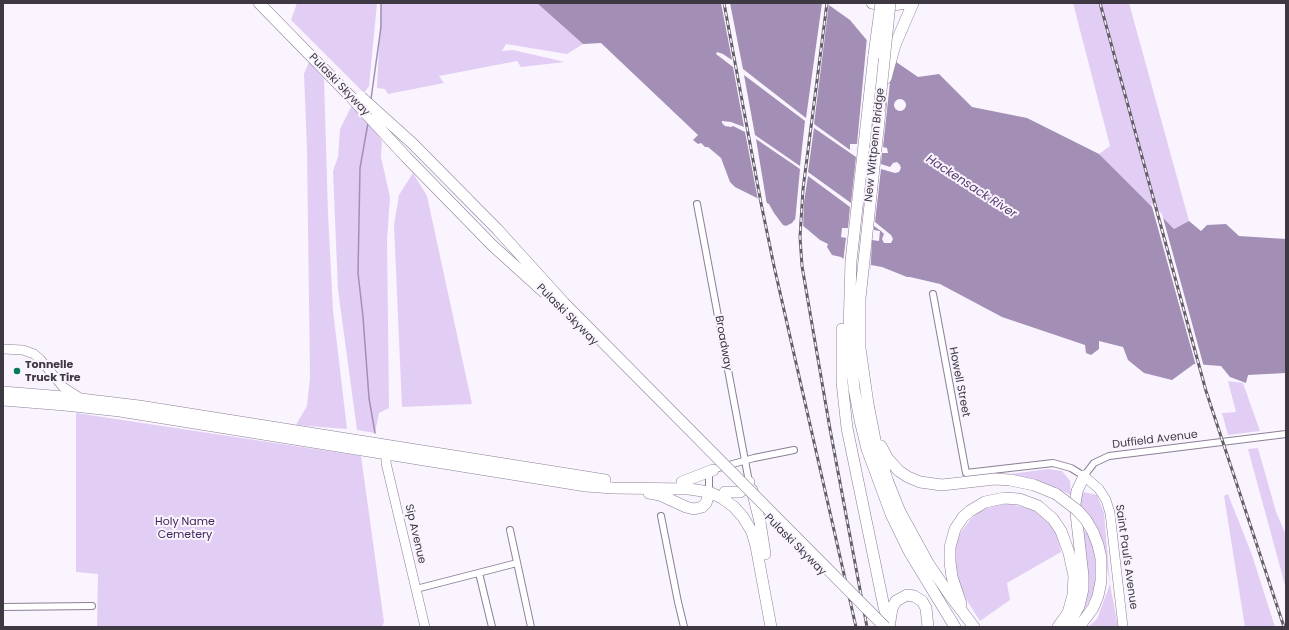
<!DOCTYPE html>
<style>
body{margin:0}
#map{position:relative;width:1289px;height:630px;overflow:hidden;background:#f9f4fe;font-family:Poppins,sans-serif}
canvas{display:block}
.frame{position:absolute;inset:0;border:4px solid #3e3843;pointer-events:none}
</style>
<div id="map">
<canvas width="1289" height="630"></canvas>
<div class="frame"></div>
</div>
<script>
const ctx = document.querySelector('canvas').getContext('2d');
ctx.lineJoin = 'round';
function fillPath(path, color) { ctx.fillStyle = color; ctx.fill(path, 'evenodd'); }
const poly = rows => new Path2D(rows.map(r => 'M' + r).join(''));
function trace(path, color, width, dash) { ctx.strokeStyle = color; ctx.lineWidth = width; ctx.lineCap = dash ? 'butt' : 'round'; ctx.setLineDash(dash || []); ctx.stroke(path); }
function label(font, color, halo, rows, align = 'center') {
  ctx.font = font + ' Poppins,sans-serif'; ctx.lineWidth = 4; ctx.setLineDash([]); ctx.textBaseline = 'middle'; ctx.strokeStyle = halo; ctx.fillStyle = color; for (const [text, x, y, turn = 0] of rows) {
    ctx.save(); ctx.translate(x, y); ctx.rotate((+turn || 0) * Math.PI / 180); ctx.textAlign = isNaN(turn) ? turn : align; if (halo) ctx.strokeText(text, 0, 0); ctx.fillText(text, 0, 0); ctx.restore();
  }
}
fillPath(poly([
 [297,3,377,3,369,86,364,93,291,20],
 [381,3,537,3,583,44,567,54,506,44,502,51,513,50,565,62,521,67,517,61,439,76,444,83,388,94,385,89,377,88],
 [1073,3,1129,3,1189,221,1174,229,1151,210,1099,154,1110,146],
 [309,62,324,79,328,214,333,310,347,429,296,425,307,406,310,378,307,150,304,74],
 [352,105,368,122,382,141,381,157,390,197,387,240,389,408,379,413,375,433,357,430,338,290,333,171,338,157,340,129],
 [413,173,427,196,472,404,402,407,394,225,399,195],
 [1228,381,1243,383,1260,431,1228,435,1222,413,1236,412],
 [76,413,361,456,384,622,382,627,97,627,98,574,76,572],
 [1258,448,1276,512,1286,535,1286,589,1248,449],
 [1048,469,1062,471,1070,481,1071,495,1051,486,1027,478,995,476],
 [1084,492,1097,495,1104,513,1110,584,1118,627,1088,627,1097,619,1110,584,1103,546,1096,525,1078,503],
 [1228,494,1252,555,1275,627,1245,627,1224,496],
 [1009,504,1031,509,1042,514,1056,531,1061,552,1007,583,1010,600,980,621,966,599,959,583,955,559,955,547,958,536,971,519,979,512,988,508,998,505],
 [1082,527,1092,540,1096,563,1095,589,1085,609,1087,580]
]), '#e2cef4');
fillPath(poly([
 [537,3,826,3,850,20,870,44,918,77,939,74,972,107,1027,118,1099,154,1174,229,1189,221,1201,231,1207,225,1226,224,1239,236,1286,239,1286,373,1248,375,1246,383,1230,377,1221,366,1194,364,1172,380,1144,373,1128,360,1123,347,1099,341,1099,349,1091,355,1086,353,1085,345,1002,317,940,284,910,277,907,277,882,267,871,265,869,279,841,257,832,255,827,247,828,244,820,240,795,219,792,223,786,226,783,225,774,213,769,204,735,187,730,182,721,158,708,147,705,147,701,143,698,144,693,140,698,135,601,43,583,44]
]), '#a38eb5');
fillPath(poly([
 [721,3,730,3,743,69,806,118,822,3,829,3,814,124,850,150,850,144,857,144,867,37,891,73,883,147,887,148,888,153,882,153,881,164,890,167,893,163,897,162,900,165,901,168,899,172,895,173,881,169,875,222,891,235,893,239,891,243,884,243,882,239,884,234,881,231,874,226,874,230,880,231,879,241,872,240,870,280,868,280,843,262,846,238,841,237,842,228,848,228,850,207,808,176,804,202,803,229,795,222,800,169,756,139,767,205,758,200,745,132,733,126,731,127,725,126,722,123,722,121,731,122,744,127,733,67,716,54,717,52,723,54,732,60],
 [744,75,805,121,800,166,755,135],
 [814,128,856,157,851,203,808,172],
 '894 105a6 6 0 1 1 12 0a6 6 0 1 1-12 0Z',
 [1151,203,1162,214,1204,367,1196,366]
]), '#f9f4fe');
trace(poly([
 [371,99,381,27,381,3],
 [368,123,360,168,358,273,363,317,369,398,375,433]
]), '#a38eb5', 1.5);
const street = poly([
 [697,204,749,482],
 [933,294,966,473,1053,463,1071,468,1084,476,1094,463,1109,456,1286,434],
 [709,492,709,476,711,472,715,469,754,458,794,450],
 [661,516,678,602,684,627],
 [510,530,531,627],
 [479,573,492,627],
 [416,589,517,563],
 [3,607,92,606]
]);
const secondary = poly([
 [3,349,23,350,34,354,40,359,63,387,80,398],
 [387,447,386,463,425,627],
 [1084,476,1099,489,1106,500,1110,513,1123,627]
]);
const highway = poly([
 [259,3,351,97,372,120],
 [872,3,888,6,905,3],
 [874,55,851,261,849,331,854,388,860,420,867,449,891,514,910,553,955,627],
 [886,78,895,45,913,3],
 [881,102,860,298,860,348,868,404,876,445,888,482,900,512,928,563,949,594,974,627],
 [842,329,842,382,847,428,884,607,890,627],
 [3,392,64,397,139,406,605,480],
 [3,400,65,405,120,411,586,486,613,488,689,489,709,492,722,498,734,507,743,517,752,532,756,546,771,627],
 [881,446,888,459,899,471,908,477,920,482,942,485,995,479,1010,480,1034,485,1056,494],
 [682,482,713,470],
 [752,490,760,522,765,554],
 [725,492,740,492,745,488,749,482],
 [649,493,660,495,686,507,694,509,702,507,706,503,708,497,709,492],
 [961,604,952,577,950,562,950,547,955,529,963,517,970,511,985,502,1004,498,1019,499,1038,506,1053,519,1061,531,1069,553,1074,576,1073,595,1068,613,1058,627],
 [890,621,892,608,896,601,907,595,914,596,922,601,926,608,928,627],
 [1069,624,1079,606,1083,589,1083,576,1075,504,1077,491,1084,476],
 [1079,627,1093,608,1098,596,1101,581,1101,558,1098,545,1093,532]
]);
trace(street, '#8c7f97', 8);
trace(secondary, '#8c7f97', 10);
trace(highway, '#8c7f97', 12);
trace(street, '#fff', 6);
trace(secondary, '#fff', 9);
trace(highway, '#fff', 11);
const rail = poly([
 [724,3,761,203,774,266,856,627],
 [827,3,803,189,800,237,802,266,830,429,867,627],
 [1100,3,1206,391,1284,627]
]);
trace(rail, '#645e69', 3);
trace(rail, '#f9f4fe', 1.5, [4.5]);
const highwayBridge = poly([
 [874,55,881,3],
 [361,97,412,143,497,229,564,303,885,627],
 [879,111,890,3],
 [372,120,406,157,493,246,545,293],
 [1056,494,1077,510,1086,520,1093,532]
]);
trace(highwayBridge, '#8c7f97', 12, []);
trace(highwayBridge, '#fff', 11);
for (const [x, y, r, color] of [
 [17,371,4,"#077b57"]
]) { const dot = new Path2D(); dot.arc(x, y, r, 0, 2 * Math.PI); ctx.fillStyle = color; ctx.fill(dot); trace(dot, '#f9f4fe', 1.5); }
label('11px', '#3e3843', '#f9f4fe', [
 ["Pulaski Skyway",339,85,46],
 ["New Wittpenn Bridge",875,145,-84],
 ["Pulaski Skyway",567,315,45],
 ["Broadway",723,343,80],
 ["Howell Street",959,382,79],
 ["Duffield Avenue",1155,440,-7],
 ["Sip Avenue",415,534,77],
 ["Pulaski Skyway",795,545,45],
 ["Saint Paul's Avenue",1126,557,82]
]);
label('bold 11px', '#3e3843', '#f9f4fe', [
 ["Tonnelle",25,365],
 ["Truck Tire",25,378]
], 'left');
label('11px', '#44265a', '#f9f4fe', [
 ["Holy Name",185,522],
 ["Cemetery",185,535]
]);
label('italic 12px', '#57396e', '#f9f4fe', [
 ["Hackensack River",971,187,33]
]);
</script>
